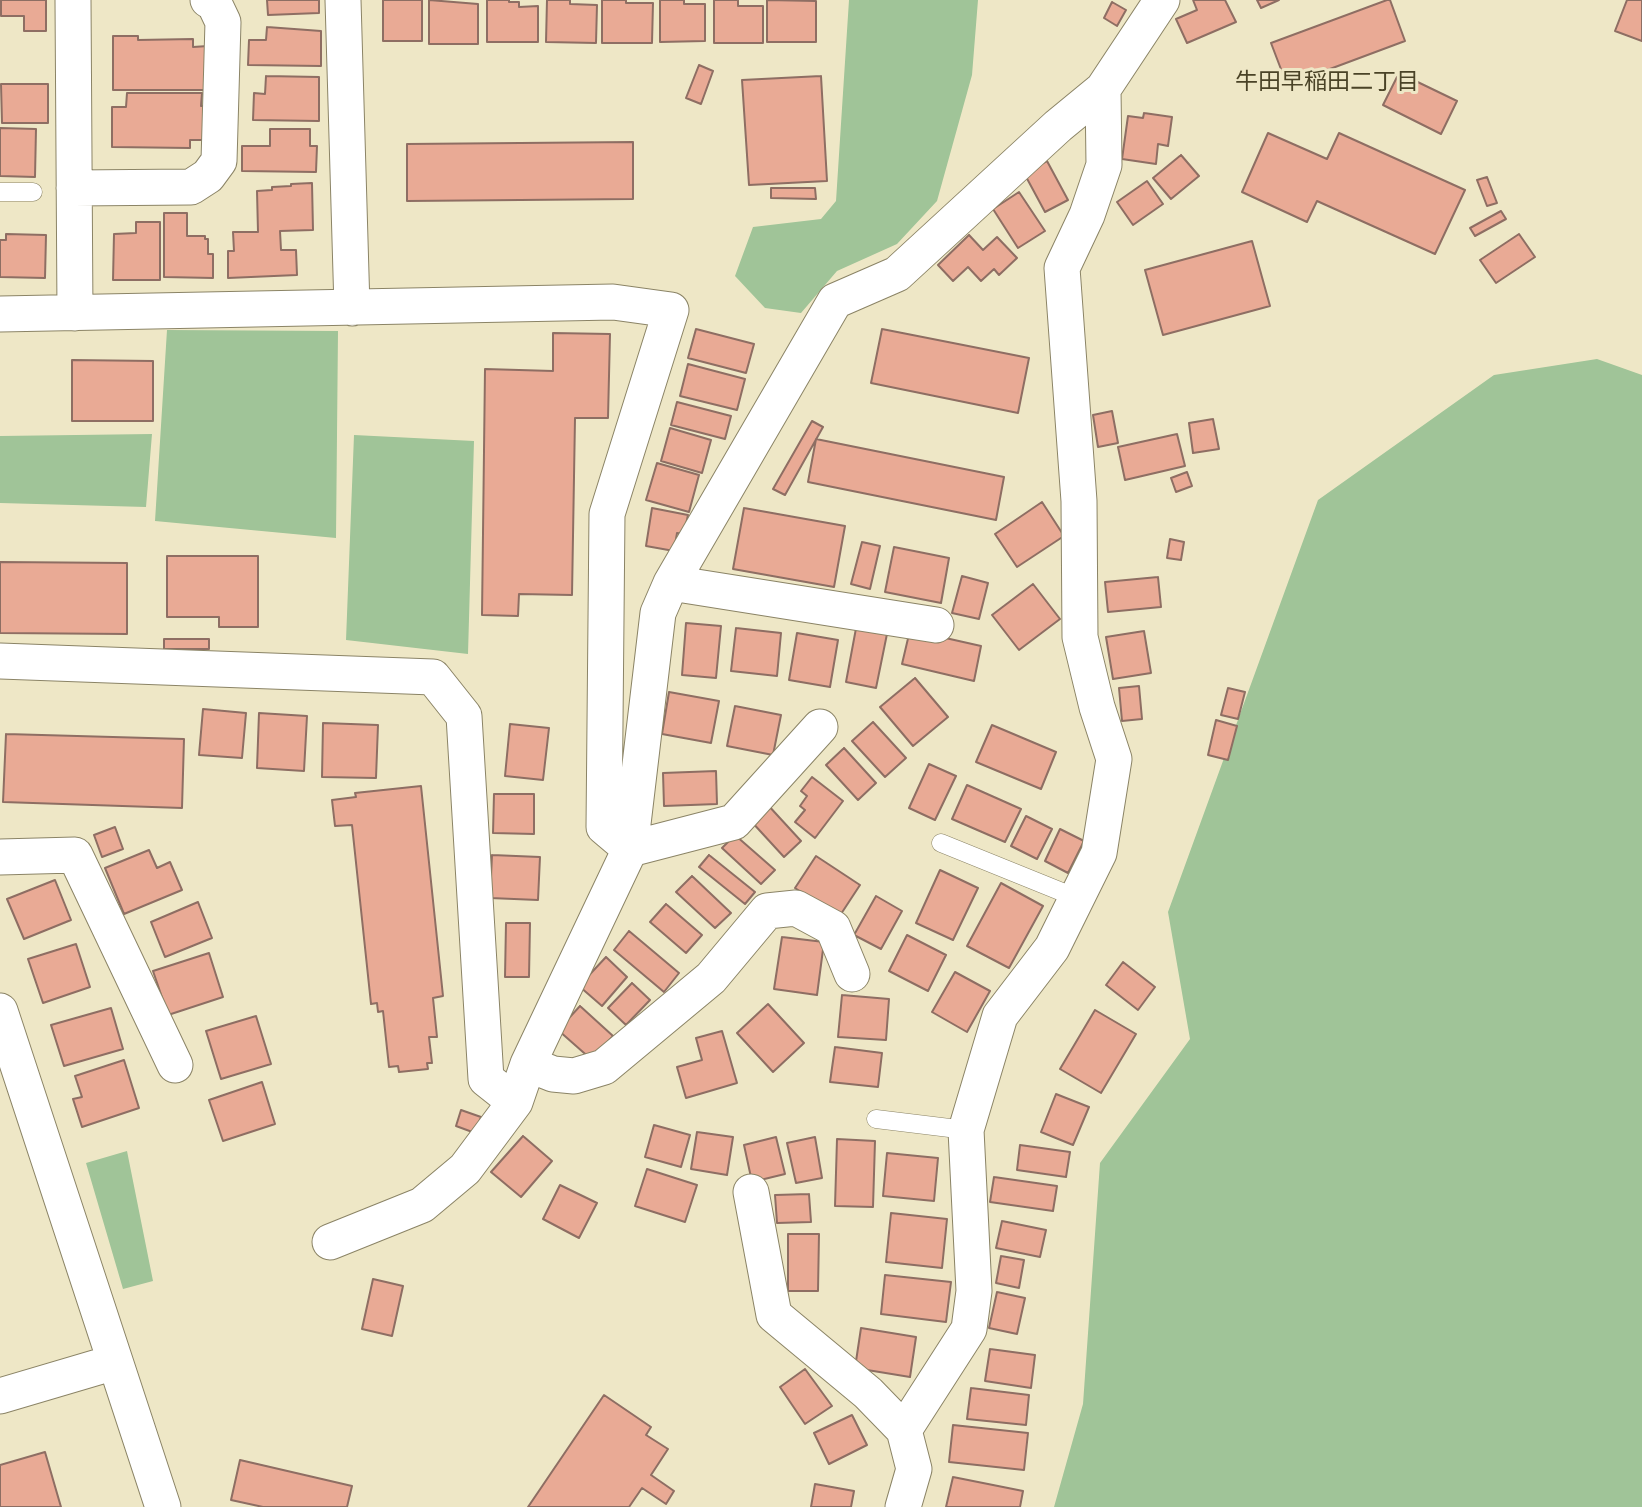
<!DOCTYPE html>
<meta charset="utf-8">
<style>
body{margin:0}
canvas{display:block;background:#eee7c6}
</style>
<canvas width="1642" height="1507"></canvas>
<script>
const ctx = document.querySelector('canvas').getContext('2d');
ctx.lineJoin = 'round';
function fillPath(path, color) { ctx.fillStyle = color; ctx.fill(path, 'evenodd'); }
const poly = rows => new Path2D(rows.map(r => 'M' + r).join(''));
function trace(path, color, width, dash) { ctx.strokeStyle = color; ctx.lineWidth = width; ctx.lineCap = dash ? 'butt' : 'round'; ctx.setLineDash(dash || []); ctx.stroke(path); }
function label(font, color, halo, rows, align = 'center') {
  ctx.font = font + ' "Crimson Pro","Noto Sans JP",serif'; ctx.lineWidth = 6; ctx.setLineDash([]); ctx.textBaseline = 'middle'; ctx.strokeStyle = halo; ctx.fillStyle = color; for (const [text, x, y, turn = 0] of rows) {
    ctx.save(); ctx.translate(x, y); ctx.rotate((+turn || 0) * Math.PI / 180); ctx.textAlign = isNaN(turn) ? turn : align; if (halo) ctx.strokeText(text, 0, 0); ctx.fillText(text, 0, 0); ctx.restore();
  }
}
fillPath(poly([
 [849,0,978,0,972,75,937,201,897,244,837,271,801,313,765,308,735,276,753,227,821,219,836,201],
 [167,330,338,331,336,538,155,521],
 [1597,359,1642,375,1642,1507,1054,1507,1083,1404,1100,1163,1190,1039,1168,912,1318,500,1494,375],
 [152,434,146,507,0,503,0,436],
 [354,435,474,441,468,654,346,640],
 [127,1151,153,1281,123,1289,86,1163]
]), '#a0c498');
const building = poly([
 [1,0,46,0,46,31,24,31,24,16,1,16,1,0],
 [267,0,319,0,319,13,268,15,267,0],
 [383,0,422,0,422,41,383,41,383,0],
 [429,0,478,4,478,44,429,44,429,0],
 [487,0,509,0,509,2,519,2,519,7,538,6,538,42,487,42,487,0],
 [547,0,570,0,570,4,597,5,596,43,546,42,547,0],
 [602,0,626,0,626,3,653,3,652,43,602,43,602,0],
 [660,0,684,0,684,4,705,4,705,41,660,42,660,0],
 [714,0,738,0,738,6,763,6,763,43,714,43,714,0],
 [767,0,816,1,816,42,767,42,767,0],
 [1193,0,1225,0,1236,22,1187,43,1176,19,1197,10,1193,0],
 [1257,0,1279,0,1261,8,1257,0],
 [1387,0,1390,0,1405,41,1287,85,1271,43,1387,0],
 [1627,0,1642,0,1642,41,1615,31,1627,0],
 [1112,2,1126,10,1117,26,1104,18,1112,2],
 [267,27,321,31,321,66,248,65,249,40,266,40,267,27],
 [113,36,138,36,138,40,193,39,193,47,208,46,208,90,113,90,113,36],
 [699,65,713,71,701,104,686,98,699,65],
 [1399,73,1457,101,1441,134,1383,105,1399,73],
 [266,76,319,77,319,121,253,120,254,93,265,94,266,76],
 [821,76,827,181,749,185,742,80,821,76],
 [1,84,48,84,48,123,2,123,1,84],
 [127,93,202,93,201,106,206,106,206,140,190,140,190,148,112,147,112,107,126,107,127,93],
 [1144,113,1172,117,1168,146,1158,144,1156,164,1122,159,1128,116,1143,118,1144,113],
 [0,128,36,129,35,177,0,176,0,128],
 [270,129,310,129,310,146,317,146,316,172,242,171,242,146,270,146,270,129],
 [1268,133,1327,159,1339,133,1465,190,1435,254,1317,201,1307,222,1242,192,1268,133],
 [633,142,633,199,407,201,407,144,633,142],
 [1181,155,1199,176,1171,199,1153,178,1181,155],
 [1047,161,1068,200,1045,212,1024,173,1047,161],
 [1487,177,1497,203,1487,206,1477,180,1487,177],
 [1147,181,1163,204,1133,225,1117,202,1147,181],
 [312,183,313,230,280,231,281,250,296,250,297,275,228,278,228,251,234,251,233,232,258,232,257,191,272,190,272,187,291,186,291,184,312,183],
 [771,188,815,188,816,199,771,198,771,188],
 [1019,192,1045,231,1018,248,993,209,1019,192],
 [1501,211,1506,219,1475,236,1470,228,1501,211],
 [164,213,187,213,187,236,205,236,205,239,208,239,208,254,213,254,213,278,164,277,164,213],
 [136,222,160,222,160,280,113,280,114,234,136,233,136,222],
 [6,234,46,235,45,278,0,277,0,240,6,240,6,234],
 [1519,234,1535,257,1496,283,1480,260,1519,234],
 [969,235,983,250,997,237,1017,258,999,275,994,269,981,281,968,267,953,281,938,265,969,235],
 [1252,241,1270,306,1163,335,1145,270,1252,241],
 [696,329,754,344,746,373,688,358,696,329],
 [882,329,1029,358,1018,413,871,383,882,329],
 [553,333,610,334,608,418,575,418,572,595,519,594,518,616,482,615,485,369,553,371,553,333],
 [72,360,153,361,153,421,72,421,72,360],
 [688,364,745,379,737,410,680,396,688,364],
 [677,402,731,416,725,439,671,425,677,402],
 [1112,411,1118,443,1098,447,1093,415,1112,411],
 [1213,419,1219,449,1193,453,1189,423,1213,419],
 [812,421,823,427,785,495,773,489,812,421],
 [670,428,711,440,702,473,661,461,670,428],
 [1177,434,1185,466,1125,480,1118,447,1177,434],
 [816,439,1004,477,996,520,808,482,816,439],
 [657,463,699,475,689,512,646,500,657,463],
 [1187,472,1192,486,1176,492,1171,478,1187,472],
 [1042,502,1064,536,1017,567,995,534,1042,502],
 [652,508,688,515,684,534,677,533,674,551,646,546,652,508],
 [744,508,845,526,834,587,733,569,744,508],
 [1170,539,1184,542,1181,560,1167,558,1170,539],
 [862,542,880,546,870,589,851,584,862,542],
 [894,547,949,558,941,603,885,592,894,547],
 [167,556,258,556,258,627,219,627,219,617,167,617,167,556],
 [0,562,127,563,127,634,0,633,0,562],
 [962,576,988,583,979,619,952,613,962,576],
 [1158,577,1161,607,1108,612,1105,582,1158,577],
 [1033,584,1060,619,1019,650,992,615,1033,584],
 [686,623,721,626,716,678,682,675,686,623],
 [857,623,888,629,876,688,846,682,857,623],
 [736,628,781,633,777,676,731,671,736,628],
 [910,630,981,646,974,681,902,664,910,630],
 [1144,631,1151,673,1113,679,1106,637,1144,631],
 [797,633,838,640,830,687,789,680,797,633],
 [164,639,209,639,209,649,164,649,164,639],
 [915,678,948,717,913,746,880,707,915,678],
 [1139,686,1142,719,1122,721,1119,688,1139,686],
 [1228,688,1245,692,1238,719,1221,715,1228,688],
 [669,692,719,701,711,743,662,734,669,692],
 [735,706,781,715,773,755,727,746,735,706],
 [203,709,246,713,242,758,199,755,203,709],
 [259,713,307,716,304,771,257,768,259,713],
 [1216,720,1237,726,1228,760,1208,755,1216,720],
 [873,722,906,758,885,777,852,741,873,722],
 [323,723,378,725,376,778,322,777,323,723],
 [510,724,549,728,543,780,505,776,510,724],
 [992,725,1056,752,1041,789,976,762,992,725],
 [6,734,184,739,182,808,3,802,6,734],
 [844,748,876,783,858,800,826,765,844,748],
 [929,764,956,776,935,820,909,808,929,764],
 [716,771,717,804,664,806,663,773,716,771],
 [812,777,843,801,815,838,795,822,805,810,800,806,807,796,801,791,812,777],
 [967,785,1021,809,1005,842,952,819,967,785],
 [421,786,443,996,433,998,437,1037,429,1037,432,1063,427,1063,428,1069,399,1072,398,1066,389,1067,383,1011,378,1012,377,1003,371,1004,352,825,335,826,332,800,356,797,355,793,421,786],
 [494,794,534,794,534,834,493,833,494,794],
 [767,804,801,841,784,857,750,820,767,804],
 [1026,816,1052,829,1037,859,1011,846,1026,816],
 [115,827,123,849,102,857,94,835,115,827],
 [1060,829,1084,841,1068,873,1045,861,1060,829],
 [735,835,775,870,761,884,722,848,735,835],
 [149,850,157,868,170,862,182,890,124,914,105,868,149,850],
 [492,855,540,857,538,900,490,898,492,855],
 [709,855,755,892,745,904,699,867,709,855],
 [816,856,860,885,839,917,795,888,816,856],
 [940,870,978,888,953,940,916,923,940,870],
 [692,876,731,913,715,928,676,892,692,876],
 [55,880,71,920,24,939,7,899,55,880],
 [1001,883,1043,906,1009,968,967,946,1001,883],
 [876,896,902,911,881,949,854,935,876,896],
 [198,902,212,938,165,957,151,922,198,902],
 [666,904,702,935,686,953,650,922,666,904],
 [506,923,530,923,529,977,505,977,506,923],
 [629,931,679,973,664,992,614,950,629,931],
 [907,935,946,955,928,991,889,971,907,935],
 [782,937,824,942,817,995,774,989,782,937],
 [76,944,90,987,43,1003,28,959,76,944],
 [209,953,223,997,168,1015,153,971,209,953],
 [606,957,627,977,602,1006,579,986,606,957],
 [1123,962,1155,987,1138,1010,1106,985,1123,962],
 [955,972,990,991,967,1032,932,1012,955,972],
 [632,983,650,1000,626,1025,608,1008,632,983],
 [842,995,889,999,886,1040,838,1037,842,995],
 [768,1004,804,1043,773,1072,737,1033,768,1004],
 [580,1006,613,1036,592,1060,558,1030,580,1006],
 [111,1008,123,1049,64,1066,51,1025,111,1008],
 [1095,1010,1136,1034,1101,1093,1060,1069,1095,1010],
 [256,1016,271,1064,221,1079,206,1031,256,1016],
 [722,1031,737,1083,686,1098,677,1067,702,1060,696,1038,722,1031],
 [835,1047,882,1053,878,1087,830,1082,835,1047],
 [124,1060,139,1108,82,1127,73,1099,82,1097,75,1076,124,1060],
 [262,1082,275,1124,223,1141,209,1100,262,1082],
 [1056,1094,1089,1107,1073,1145,1041,1132,1056,1094],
 [461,1110,481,1117,475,1133,456,1126,461,1110],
 [654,1125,690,1135,681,1167,645,1157,654,1125],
 [697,1132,733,1137,727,1175,691,1169,697,1132],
 [523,1136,552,1161,521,1197,491,1172,523,1136],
 [776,1137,785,1174,752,1182,744,1145,776,1137],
 [815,1137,822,1178,796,1183,787,1143,815,1137],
 [837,1139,875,1141,873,1207,835,1206,837,1139],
 [1020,1145,1070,1152,1066,1177,1017,1170,1020,1145],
 [887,1153,938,1158,934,1201,883,1196,887,1153],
 [647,1169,697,1185,685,1222,635,1206,647,1169],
 [994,1177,1057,1186,1053,1211,990,1202,994,1177],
 [560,1185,597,1203,579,1238,543,1219,560,1185],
 [809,1194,811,1222,777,1223,775,1195,809,1194],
 [891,1213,947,1219,942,1268,886,1262,891,1213],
 [1002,1221,1046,1230,1040,1257,996,1248,1002,1221],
 [788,1234,819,1234,818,1291,788,1291,788,1234],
 [1001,1256,1024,1260,1019,1288,996,1283,1001,1256],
 [885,1275,951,1282,946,1322,881,1314,885,1275],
 [373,1279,403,1286,392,1336,362,1329,373,1279],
 [997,1292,1025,1298,1017,1334,989,1328,997,1292],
 [861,1328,916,1337,910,1377,855,1368,861,1328],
 [990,1349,1035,1355,1031,1388,985,1381,990,1349],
 [805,1369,832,1406,805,1424,780,1387,805,1369],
 [971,1388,1029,1395,1026,1425,967,1419,971,1388],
 [604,1395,651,1427,646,1435,668,1449,651,1475,674,1491,666,1504,642,1488,629,1507,528,1507,604,1395],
 [852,1415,867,1445,829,1464,814,1433,852,1415],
 [953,1425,1028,1433,1024,1470,949,1462,953,1425],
 [45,1452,61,1507,0,1507,0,1465,45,1452],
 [240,1460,352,1486,347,1507,263,1507,231,1500,240,1460],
 [953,1477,1023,1491,1020,1507,946,1507,953,1477],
 [815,1484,854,1491,851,1507,811,1507,815,1484]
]);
fillPath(building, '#e9aa95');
trace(building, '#8e6e63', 2);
const lane = poly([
 [0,192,33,192],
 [941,843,1077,898],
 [876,1119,966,1130]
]);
const street = poly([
 [73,0,75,313],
 [343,0,352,308],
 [74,188,191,187,208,176,219,161,223,22,214,3,208,0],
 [0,314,613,302,671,310,607,514,604,827,630,849,734,822,820,727],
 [671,583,936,625],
 [0,661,433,677,464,716,486,1079,515,1102],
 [0,857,75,855,175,1065],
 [0,1011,163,1507],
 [528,1064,553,1074,574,1076,604,1067,711,978,767,911,796,908,833,928,852,974],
 [751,1192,774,1315,868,1393,904,1430],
 [330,1242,422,1205,465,1169,515,1102,528,1064,630,849,658,613,671,583,835,301,897,274,1058,126,1103,89,1162,0],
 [0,1396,115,1362],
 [903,1507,914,1469,904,1430,969,1329,974,1291,966,1130,1000,1016,1052,948,1099,853,1114,759,1097,707,1080,637,1079,501,1062,268,1087,215,1104,165,1103,89]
]);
trace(lane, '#8b8466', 19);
trace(street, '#8b8466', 37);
trace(lane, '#fff', 18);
trace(street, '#fff', 35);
label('23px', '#4a4327', '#eee7c6', [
 ["牛田早稲田二丁目",1327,82]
]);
</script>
